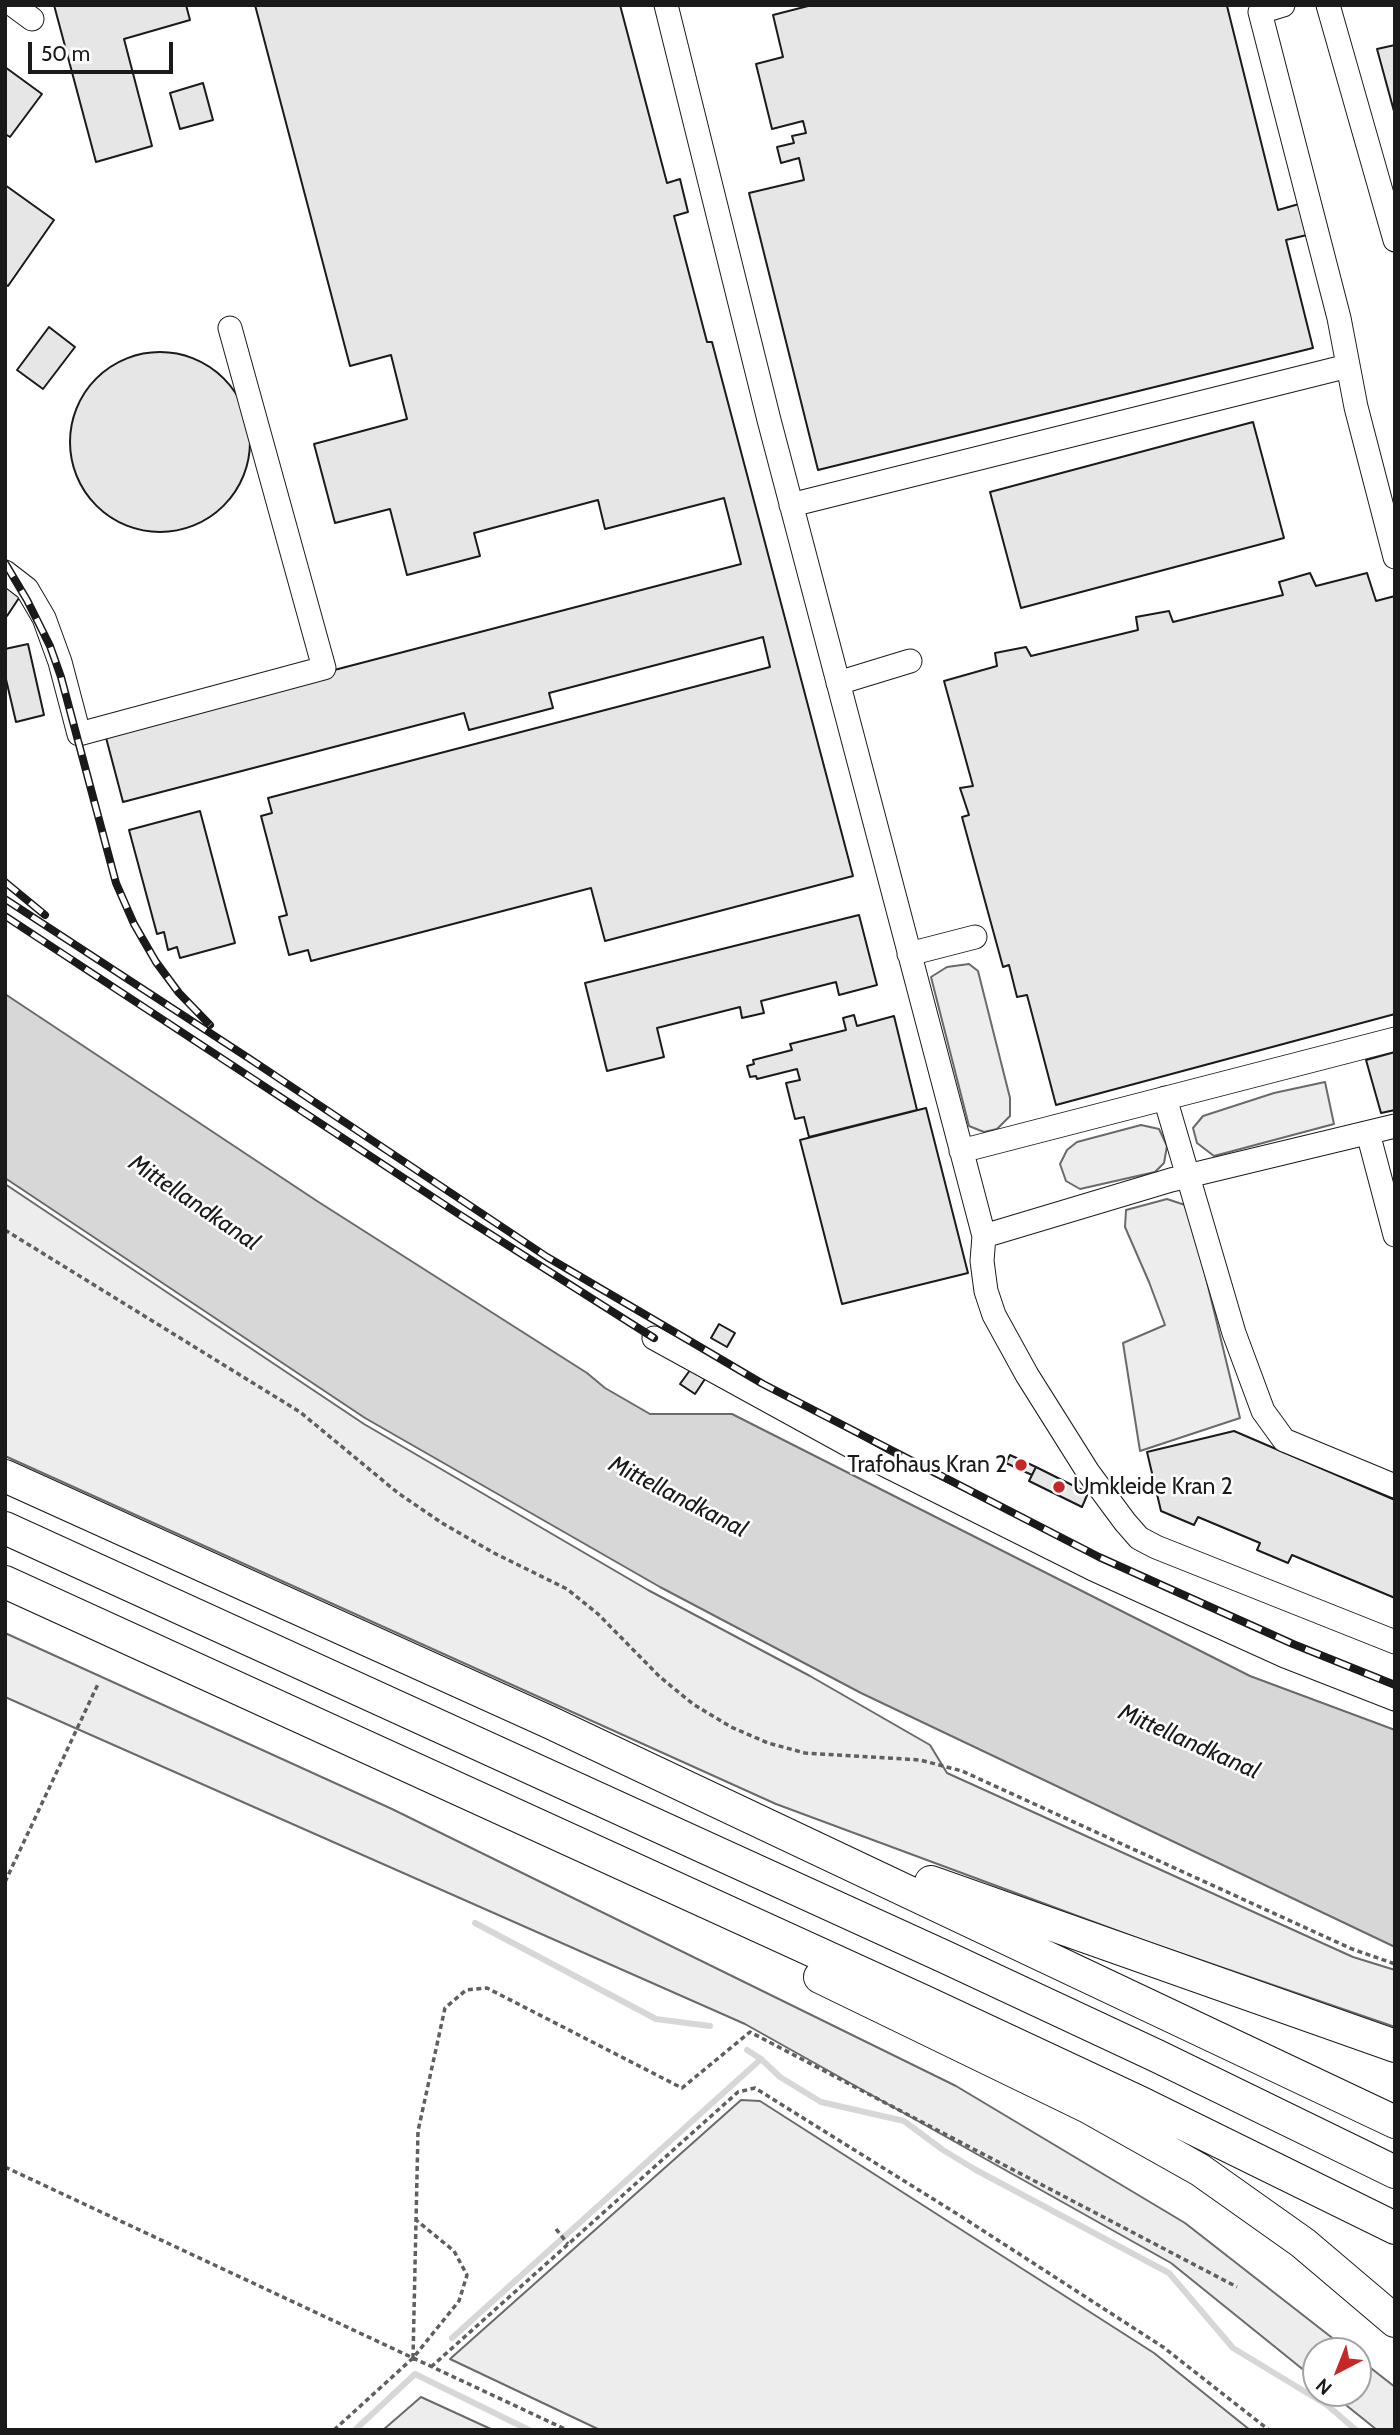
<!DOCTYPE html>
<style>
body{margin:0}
#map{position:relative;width:1400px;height:2435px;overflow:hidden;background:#fff;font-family:Cabin,sans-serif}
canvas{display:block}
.frame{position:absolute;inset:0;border:7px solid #1a1a1a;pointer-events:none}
.north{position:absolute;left:1302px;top:2337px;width:70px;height:70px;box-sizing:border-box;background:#fff;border:2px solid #a3a3a3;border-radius:50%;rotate:222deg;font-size:19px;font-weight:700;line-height:28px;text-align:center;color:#1a1a1a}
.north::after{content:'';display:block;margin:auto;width:24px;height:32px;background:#c62828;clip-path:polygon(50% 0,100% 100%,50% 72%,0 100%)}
.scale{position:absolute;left:28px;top:42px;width:145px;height:32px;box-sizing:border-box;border:4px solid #1a1a1a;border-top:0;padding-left:9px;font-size:21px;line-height:24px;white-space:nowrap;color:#1a1a1a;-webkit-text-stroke:5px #fff;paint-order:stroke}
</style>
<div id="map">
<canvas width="1400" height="2435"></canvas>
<div class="frame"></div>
<div class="north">N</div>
<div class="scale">50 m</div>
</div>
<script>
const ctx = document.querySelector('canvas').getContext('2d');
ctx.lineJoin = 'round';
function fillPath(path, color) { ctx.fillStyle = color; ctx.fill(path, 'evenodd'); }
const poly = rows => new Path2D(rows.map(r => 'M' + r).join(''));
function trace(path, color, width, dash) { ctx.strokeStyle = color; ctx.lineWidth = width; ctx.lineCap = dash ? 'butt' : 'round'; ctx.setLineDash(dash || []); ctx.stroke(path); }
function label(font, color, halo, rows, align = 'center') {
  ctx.font = font + ' Cabin,sans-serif'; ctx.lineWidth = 5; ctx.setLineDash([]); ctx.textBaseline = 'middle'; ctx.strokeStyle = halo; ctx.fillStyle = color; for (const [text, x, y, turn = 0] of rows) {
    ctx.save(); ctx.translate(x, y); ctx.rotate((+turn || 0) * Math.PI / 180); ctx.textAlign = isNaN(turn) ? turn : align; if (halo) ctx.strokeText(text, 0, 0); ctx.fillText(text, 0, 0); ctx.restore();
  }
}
const built = poly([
 [969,964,978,971,1010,1098,1010,1116,997,1129,984,1132,969,1126,931,977,947,967,969,964],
 [1325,1082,1334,1124,1214,1156,1197,1143,1193,1128,1203,1116,1274,1093,1325,1082],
 [1141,1125,1159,1129,1167,1146,1164,1163,1155,1172,1080,1189,1066,1181,1060,1164,1067,1150,1077,1142,1141,1125],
 [5,1184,364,1424,648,1590,810,1676,930,1745,947,1773,1353,1957,1395,1970,1395,2027,1145,1941,776,1804,5,1456,5,1184],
 [1167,1199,1185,1205,1198,1245,1240,1418,1140,1451,1123,1343,1165,1325,1149,1282,1125,1227,1126,1210,1167,1199],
 [5,1633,392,1809,956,2086,1185,2223,1349,2351,1316,2351,1316,2380,1171,2263,745,2024,5,1697,5,1633],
 [741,2100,760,2101,1154,2353,1250,2430,600,2430,450,2359,741,2100],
 [1358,2358,1395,2387,1395,2430,1377,2430,1331,2393,1358,2393,1358,2358],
 [421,2397,493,2430,383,2430,421,2397]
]);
fillPath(built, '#ededed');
trace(built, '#6a6a6a', 2);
const water = poly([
 [5,994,317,1201,587,1373,605,1388,650,1414,732,1414,1250,1676,1395,1730,1395,1947,861,1693,660,1587,365,1418,5,1178,5,994]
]);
fillPath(water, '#d7d7d7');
trace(water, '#6a6a6a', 2);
trace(poly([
 [475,1923,656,2019,710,2026],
 [747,2050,761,2059],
 [452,2338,761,2059,780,2077,821,2102,904,2121,943,2150,976,2170,1169,2273,1233,2348,1327,2405,1356,2430],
 [355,2430,415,2374,529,2430]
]), '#d7d7d7', 6);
const building = poly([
 [54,5,186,5,190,20,124,39,152,146,96,162,54,5],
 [255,5,620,5,667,183,680,179,688,212,674,216,707,342,712,342,853,876,605,941,591,888,311,961,308,950,289,955,279,917,287,915,261,816,272,813,268,798,770,667,763,637,549,693,553,708,469,730,464,713,123,802,104,730,741,564,724,498,605,529,598,500,474,533,480,556,407,575,390,509,335,523,314,444,407,419,391,355,350,366,255,5],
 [812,5,1230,5,1227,6,1278,210,1299,204,1307,235,1286,240,1313,348,818,470,749,193,804,180,799,158,781,163,777,147,794,143,792,136,806,133,803,121,772,129,756,64,783,57,773,15,812,5],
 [1395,45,1395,115,1377,49,1395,45],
 [5,67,42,94,10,137,5,134,5,67],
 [203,83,213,120,180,129,170,93,203,83],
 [5,185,54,220,8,286,5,284,5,185],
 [49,327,75,347,43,389,17,370,49,327],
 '70 442a90 90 0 1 1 180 0a90 90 0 1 1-180 0Z',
 [1253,422,1284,538,1021,608,990,492,1253,422],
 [1310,573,1316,586,1367,573,1376,601,1395,596,1395,1014,1056,1105,1027,995,1017,997,1009,965,1003,967,962,817,969,815,960,788,973,786,944,681,997,666,995,653,1026,647,1031,656,1138,630,1136,617,1169,611,1173,622,1283,595,1279,582,1310,573],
 [5,585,21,595,7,616,5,614,5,585],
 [28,644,44,715,16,722,5,675,5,649,28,644],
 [200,811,235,943,180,958,177,947,168,950,164,932,157,934,129,830,200,811],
 [859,915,877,985,839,995,836,982,761,1001,764,1013,742,1018,740,1007,657,1028,664,1057,607,1071,585,983,859,915],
 [854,1015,857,1026,894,1016,917,1110,809,1137,804,1117,795,1119,786,1083,800,1080,797,1069,757,1079,756,1076,750,1077,747,1066,754,1064,753,1060,792,1050,790,1044,846,1030,843,1018,854,1015],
 [1395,1052,1395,1110,1381,1113,1366,1060,1395,1052],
 [926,1108,968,1273,842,1304,800,1140,926,1108],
 [719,1324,735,1333,727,1347,711,1338,719,1324],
 [693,1366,707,1376,695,1394,680,1384,693,1366],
 [1234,1431,1395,1500,1395,1598,1292,1555,1288,1563,1257,1550,1260,1543,1198,1517,1194,1525,1161,1511,1147,1452,1234,1431],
 [1010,1455,1036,1467,1032,1475,1006,1463,1010,1455],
 [1036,1467,1088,1493,1082,1507,1029,1481,1036,1467]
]);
fillPath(building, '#e6e6e6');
trace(building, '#1a1a1a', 2);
const minor = poly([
 [13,5,32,19],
 [666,5,769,420,984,1236,1171,1180,1395,1126],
 [1283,5,1260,12,1339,318,1356,407,1395,557],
 [1328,5,1395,240],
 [791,505,1348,366],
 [5,572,27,589,44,618,60,662,79,734,324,668,230,328],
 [838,683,910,661],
 [909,954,975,937],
 [1165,1098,1234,1333,1263,1411,1284,1440,1395,1486],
 [1368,1133,1395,1235],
 [961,1151,1395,1039],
 [984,1236,982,1261,986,1291,994,1315,1027,1375,1088,1472,1125,1522,1139,1538,1156,1547,1395,1642],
 [654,1338,885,1465,1093,1569,1285,1656,1395,1699]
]);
const highway = poly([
 [5,1476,549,1722,1395,2122],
 [5,1528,943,1956,1157,2056,1395,2172],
 [5,1582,923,2001,1139,2102,1395,2228],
 [931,1882,1395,2046],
 [820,1977,1088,2107,1200,2170,1303,2243,1395,2321]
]);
trace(minor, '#1a1a1a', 25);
trace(highway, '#1a1a1a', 34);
trace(poly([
 [5,1230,300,1412,398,1493,442,1523,494,1553,567,1589,598,1614,660,1677,693,1704,731,1727,768,1743,805,1753,920,1760,962,1771,1352,1949,1395,1964],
 [5,1882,98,1684],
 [5,2167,567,2430],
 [556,2229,568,2244],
 [413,2358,418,2131,445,2008,466,1990,487,1988,682,2088,750,2032,1237,2287],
 [431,2367,738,2092,755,2088,962,2217,1163,2347,1269,2430],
 [334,2430,413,2358,459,2301,467,2275,454,2251,416,2220]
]), '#5f5f5f', 3.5, [5, 3.5]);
trace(minor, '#fff', 23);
trace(highway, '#fff', 32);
const rail = poly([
 [5,563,27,600,50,646,61,677,116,883,134,924,156,962,179,993,210,1025],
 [5,882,45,915],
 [5,899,250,1059,547,1257,763,1384,1099,1557,1293,1644,1395,1685],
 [5,916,457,1213,654,1338]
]);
trace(rail, '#1a1a1a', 8);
trace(rail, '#fff', 5, [16]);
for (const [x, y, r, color] of [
 [1021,1465,7,"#c62828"],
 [1059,1487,7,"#c62828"]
]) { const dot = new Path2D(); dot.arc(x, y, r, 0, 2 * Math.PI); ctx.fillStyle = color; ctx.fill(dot); trace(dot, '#fff', 2.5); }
label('23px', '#1a1a1a', '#fff', [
 ["Trafohaus Kran 2",1007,1465],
 ["Umkleide Kran 2",1073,1487,"left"]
], 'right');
label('italic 24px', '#1a1a1a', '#fff', [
 ["Mittellandkanal",194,1203,34],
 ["Mittellandkanal",678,1497,27],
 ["Mittellandkanal",1189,1742,24]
]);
</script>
